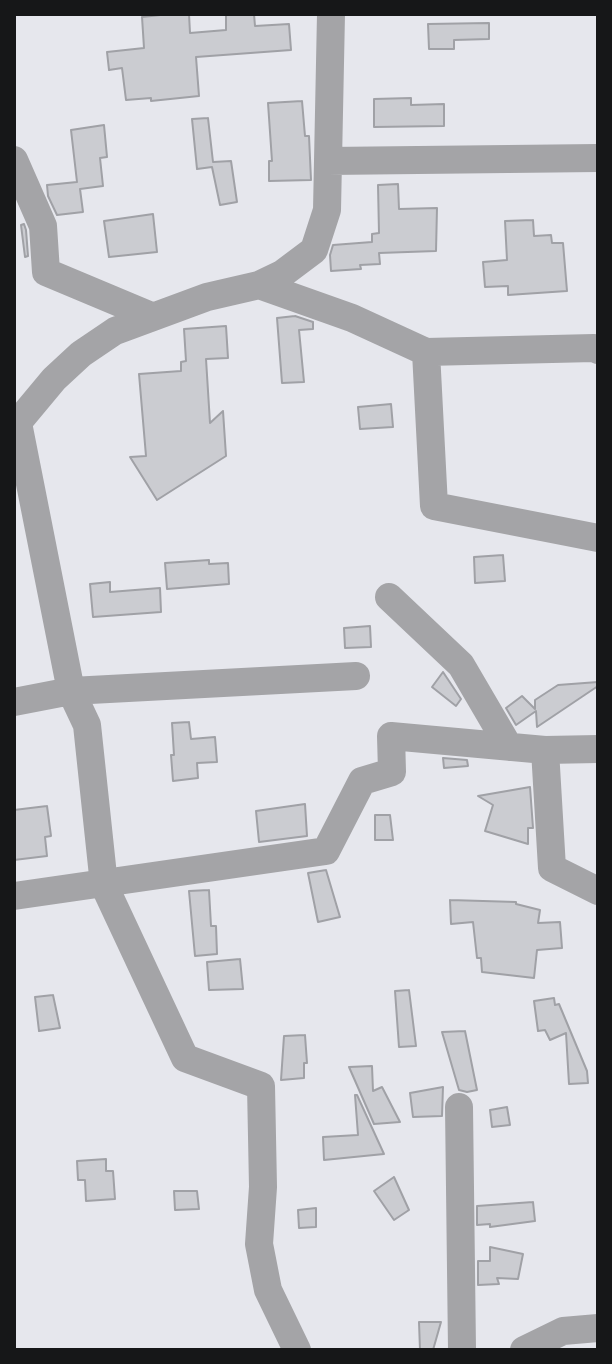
<!DOCTYPE html>
<style>
body{margin:0}
#map{position:relative;width:612px;height:1364px;overflow:hidden;background:#e6e7ed;font-family:"Golos Text",sans-serif}
canvas{display:block}
.frame{position:absolute;inset:0;border:16px solid #161718;pointer-events:none}
</style>
<div id="map">
<canvas width="612" height="1364"></canvas>
<div class="frame"></div>
</div>
<script>
const ctx = document.querySelector('canvas').getContext('2d');
ctx.lineJoin = 'round';
function fillPath(path, color) { ctx.fillStyle = color; ctx.fill(path, 'evenodd'); }
const poly = rows => new Path2D(rows.map(r => 'M' + r).join(''));
function trace(path, color, width, dash) { ctx.strokeStyle = color; ctx.lineWidth = width; ctx.lineCap = dash ? 'butt' : 'round'; ctx.setLineDash(dash || []); ctx.stroke(path); }
const building = poly([
 [170,14,189,14,190,33,226,30,226,14,254,14,255,26,289,24,291,50,196,57,199,96,151,101,151,98,126,100,122,68,109,70,107,52,144,48,142,17,170,14],
 [489,23,489,39,454,40,454,49,429,49,428,24,489,23],
 [411,98,411,105,444,104,444,126,374,127,374,99,411,98],
 [302,101,305,136,309,136,311,180,269,181,269,161,272,161,268,103,302,101],
 [208,118,213,162,231,161,237,202,220,205,212,167,197,169,192,119,208,118],
 [104,125,107,157,100,158,103,186,80,189,83,212,57,215,48,196,47,185,77,182,71,130,104,125],
 [398,184,399,209,437,208,436,251,379,253,380,264,360,265,361,269,331,271,330,255,333,245,372,242,372,234,379,233,378,185,398,184],
 [153,214,157,252,109,257,104,221,153,214],
 [533,220,534,236,551,235,552,243,563,243,567,291,508,295,508,286,485,287,483,262,507,260,505,221,533,220],
 [24,224,26,230,28,256,25,257,21,225,24,224],
 [295,316,313,322,313,329,299,330,304,382,282,383,277,318,295,316],
 [226,326,228,358,206,359,210,423,223,411,226,456,157,500,130,457,146,456,139,374,181,371,181,362,186,361,184,329,226,326],
 [391,404,393,427,360,429,358,407,391,404],
 [503,555,505,581,475,583,474,557,503,555],
 [209,560,209,564,228,563,229,584,167,589,165,563,209,560],
 [110,582,110,592,160,588,161,612,93,617,90,584,110,582],
 [370,626,371,647,345,648,344,628,370,626],
 [443,672,461,699,456,706,432,687,443,672],
 [598,682,598,686,537,727,536,711,516,725,506,708,522,696,535,709,535,700,558,685,598,682],
 [189,722,191,739,215,737,217,762,197,763,198,778,173,781,171,755,174,755,172,723,189,722],
 [443,758,467,760,468,766,444,768,443,758],
 [530,787,533,828,528,828,528,844,485,831,493,805,478,796,530,787],
 [305,804,307,836,259,842,256,811,305,804],
 [47,806,51,836,45,837,47,856,14,860,14,810,47,806],
 [375,815,390,815,393,840,375,840,375,815],
 [326,870,340,917,318,922,308,873,326,870],
 [209,890,211,926,216,926,217,954,195,956,189,891,209,890],
 [450,900,516,902,516,904,540,910,538,923,560,922,562,948,537,950,534,978,482,972,481,958,477,958,473,922,451,924,450,900],
 [240,959,243,989,209,990,207,962,240,959],
 [409,990,416,1046,399,1047,395,991,409,990],
 [53,995,60,1028,39,1031,35,997,53,995],
 [554,998,555,1005,559,1004,587,1071,588,1083,569,1084,566,1033,550,1040,545,1030,538,1031,534,1001,554,998],
 [465,1031,477,1090,467,1092,459,1090,442,1032,465,1031],
 [305,1035,307,1063,304,1063,304,1078,281,1080,284,1036,305,1035],
 [372,1066,373,1091,382,1087,400,1122,374,1124,349,1067,372,1066],
 [443,1087,442,1116,413,1117,410,1093,443,1087],
 [355,1095,357,1095,384,1154,324,1160,323,1137,358,1135,355,1095],
 [507,1107,510,1125,492,1127,490,1110,507,1107],
 [106,1159,106,1171,113,1171,115,1199,86,1201,85,1180,78,1180,77,1161,106,1159],
 [394,1177,409,1210,394,1220,374,1191,394,1177],
 [174,1191,197,1191,199,1209,175,1210,174,1191],
 [533,1202,535,1221,490,1227,490,1224,477,1225,477,1206,533,1202],
 [316,1208,316,1227,299,1228,298,1210,316,1208],
 [490,1247,523,1254,518,1279,497,1278,499,1284,478,1285,478,1261,490,1261,490,1247],
 [419,1322,441,1322,433,1350,420,1350,419,1322]
]);
fillPath(building, '#cbccd1');
trace(building, '#a0a1a6', 2);
trace(poly([
 [14,160,43,226,46,272,151,316],
 [328,161,598,158],
 [259,285,352,318,426,352,434,506,598,538],
 [426,352,594,348,598,350],
 [18,423,71,691,87,725,104,885,185,1058,261,1086,263,1187,259,1244,268,1290,297,1350],
 [14,427,54,379,81,354,115,331,207,297,259,285,282,274,314,250,327,210,331,14],
 [389,597,461,665,509,747],
 [14,702,71,691,356,676],
 [545,750,552,868,598,891],
 [14,896,326,851,362,781,392,772,391,736,545,750,598,749],
 [459,1107,462,1350],
 [524,1350,563,1331,598,1328]
]), '#a4a4a7', 28);
</script>
